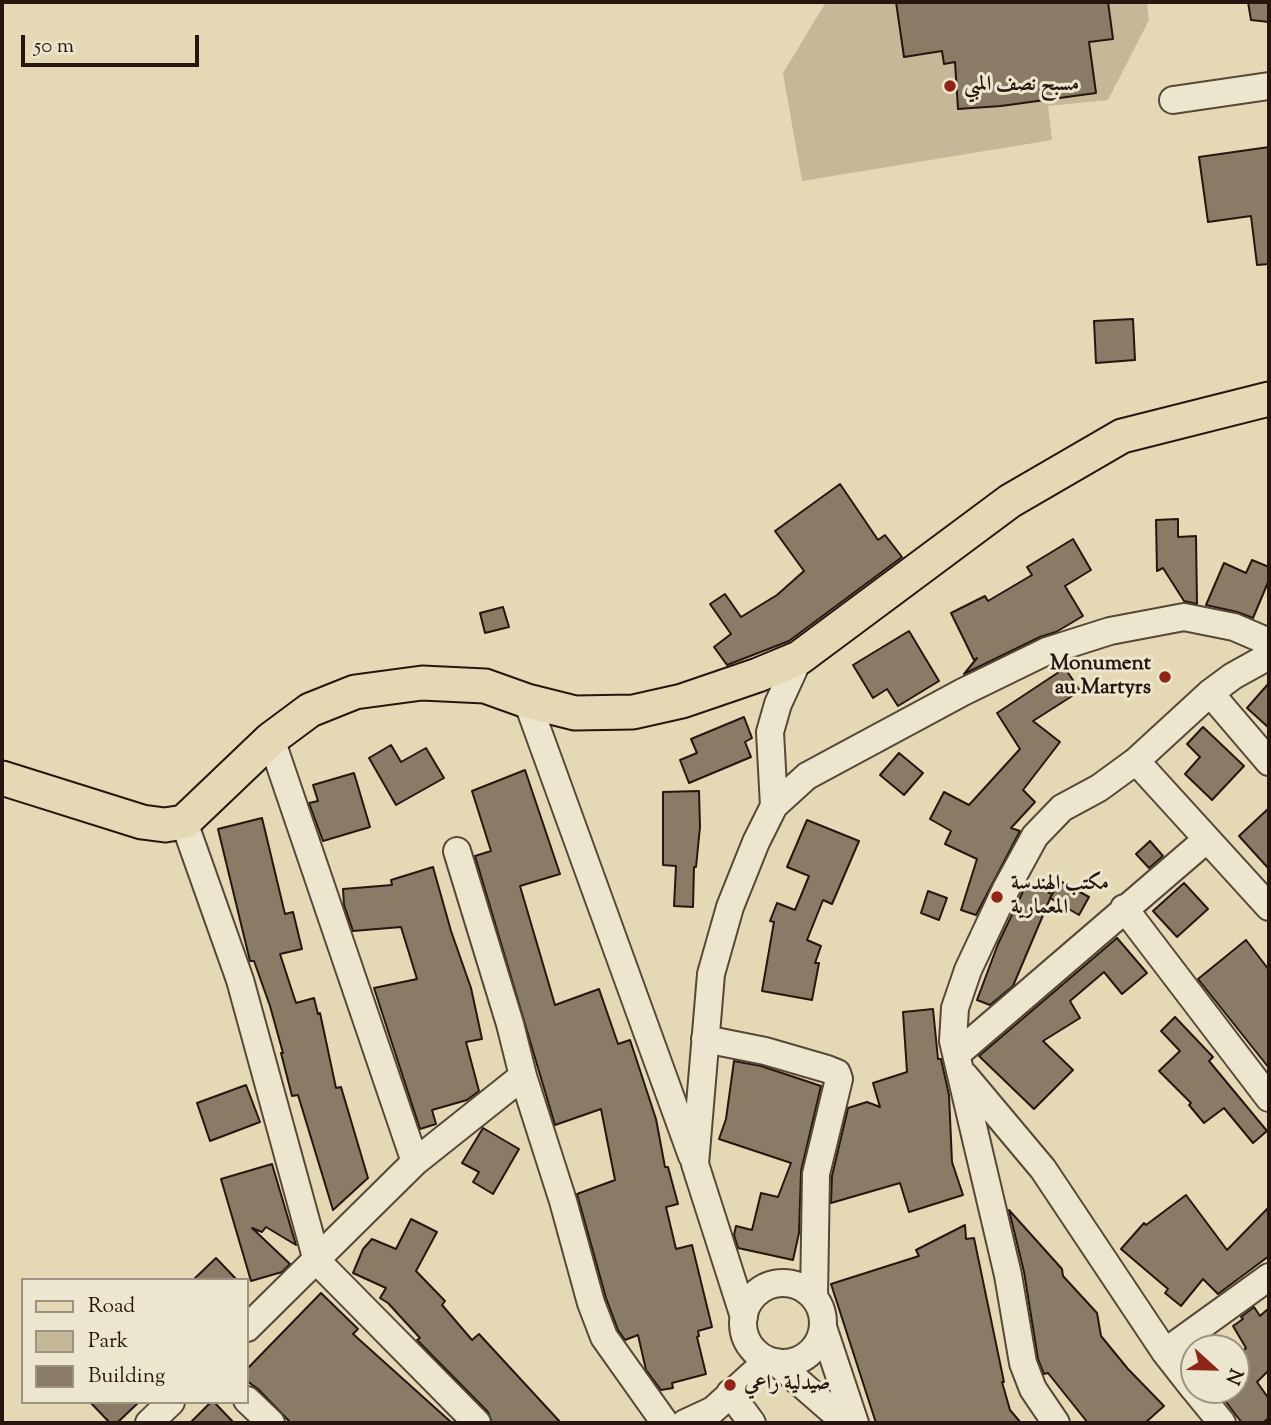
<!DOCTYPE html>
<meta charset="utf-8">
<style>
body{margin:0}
#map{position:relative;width:1271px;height:1425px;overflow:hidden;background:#e4d9b4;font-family:"Sorts Mill Goudy",serif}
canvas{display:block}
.frame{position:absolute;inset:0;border:4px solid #271610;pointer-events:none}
.legend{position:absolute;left:21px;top:1278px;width:228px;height:126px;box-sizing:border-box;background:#ede6ce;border:2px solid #9e9382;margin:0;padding:9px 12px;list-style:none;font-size:21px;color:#271610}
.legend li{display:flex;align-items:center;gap:14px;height:35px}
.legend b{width:35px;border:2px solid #9e9382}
.north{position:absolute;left:1180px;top:1334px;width:70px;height:70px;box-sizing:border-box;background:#ede6ce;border:2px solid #9e9382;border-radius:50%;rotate:112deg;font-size:19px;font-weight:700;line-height:28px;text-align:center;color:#271610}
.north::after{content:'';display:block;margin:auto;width:24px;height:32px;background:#8f2418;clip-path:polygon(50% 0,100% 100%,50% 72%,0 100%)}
.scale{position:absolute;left:21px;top:35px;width:178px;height:32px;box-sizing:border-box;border:4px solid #271610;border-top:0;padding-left:9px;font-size:21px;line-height:24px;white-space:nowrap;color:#271610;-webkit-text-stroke:5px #ede6ce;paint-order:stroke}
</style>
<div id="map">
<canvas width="1271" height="1425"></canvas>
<div class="frame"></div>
<ul class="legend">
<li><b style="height:9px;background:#e4d9b4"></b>Road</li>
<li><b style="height:19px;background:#c4b898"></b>Park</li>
<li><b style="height:19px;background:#897b65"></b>Building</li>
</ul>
<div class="north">N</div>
<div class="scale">50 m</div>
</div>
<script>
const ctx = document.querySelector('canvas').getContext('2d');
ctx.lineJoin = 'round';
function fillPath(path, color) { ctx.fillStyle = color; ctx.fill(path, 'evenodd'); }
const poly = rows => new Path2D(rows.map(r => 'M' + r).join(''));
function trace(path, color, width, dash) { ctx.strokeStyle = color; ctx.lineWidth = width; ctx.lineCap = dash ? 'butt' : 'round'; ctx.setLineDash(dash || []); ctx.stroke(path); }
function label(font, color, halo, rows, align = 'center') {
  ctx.font = font + ' "Sorts Mill Goudy",Amiri,serif'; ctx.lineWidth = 6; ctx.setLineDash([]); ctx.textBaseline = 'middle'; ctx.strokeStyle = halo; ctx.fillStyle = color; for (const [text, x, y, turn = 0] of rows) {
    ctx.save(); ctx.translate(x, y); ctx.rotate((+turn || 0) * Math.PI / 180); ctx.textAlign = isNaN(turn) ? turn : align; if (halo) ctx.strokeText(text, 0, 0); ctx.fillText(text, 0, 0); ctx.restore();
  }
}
fillPath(poly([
 [826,2,1147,2,1149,20,1108,100,1048,106,1052,140,802,181,783,73]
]), '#c4b898');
const building = poly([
 [896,2,1108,2,1113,39,1089,42,1096,93,1001,106,958,109,955,62,944,64,942,51,904,57,896,2],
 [1248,2,1269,2,1269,22,1251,20,1248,2],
 [1269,147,1269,264,1257,265,1251,216,1208,222,1199,157,1269,147],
 [1133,319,1135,360,1096,363,1094,321,1133,319],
 [840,484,878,540,885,535,902,557,789,641,727,665,714,647,731,634,710,604,725,594,741,617,777,595,804,571,775,531,840,484],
 [1178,519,1178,537,1196,536,1197,604,1184,601,1163,568,1157,571,1156,520,1178,519],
 [1073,539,1091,570,1065,586,1083,616,1056,632,1040,637,964,674,977,658,974,660,951,613,985,596,988,601,1032,575,1027,567,1073,539],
 [1252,560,1269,567,1269,580,1253,618,1237,612,1206,605,1224,563,1246,573,1252,560],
 [503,607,509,627,485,633,480,613,503,607],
 [909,631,939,681,898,706,887,689,873,698,853,665,909,631],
 [1065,668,1080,691,1033,721,1060,742,1023,790,1035,802,1011,828,1020,831,976,915,961,910,977,859,945,844,951,831,930,819,944,792,969,805,1020,749,997,713,1065,668],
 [1269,683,1269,728,1247,708,1269,683],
 [744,717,752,738,745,742,751,757,689,783,680,760,697,753,691,739,744,717],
 [1203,727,1244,766,1212,800,1185,774,1200,757,1187,744,1203,727],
 [391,745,401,762,426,748,444,778,396,805,369,758,391,745],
 [899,753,923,773,904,795,880,775,899,753],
 [525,770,560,874,520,886,555,1005,599,989,618,1044,630,1040,656,1119,665,1167,668,1167,678,1204,666,1207,676,1249,692,1245,712,1327,698,1331,699,1336,697,1337,706,1374,672,1383,673,1388,661,1390,646,1370,638,1335,625,1340,618,1330,606,1298,577,1194,615,1180,601,1109,555,1125,475,856,491,851,472,791,525,770],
 [354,773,370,827,323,841,309,803,318,801,313,785,354,773],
 [699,791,700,827,696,867,694,867,693,907,674,906,676,866,663,865,663,792,699,791],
 [1269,808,1269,869,1239,836,1269,808],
 [262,818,285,914,293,912,302,949,280,954,296,1003,314,998,318,1014,320,1013,336,1088,341,1087,368,1178,333,1210,298,1095,292,1096,281,1053,283,1053,270,1006,254,961,250,961,218,829,262,818],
 [807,820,859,841,832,904,823,900,807,940,821,946,815,963,819,963,812,1000,762,991,774,922,770,921,777,903,795,910,809,876,787,867,807,820],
 [1150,841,1163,856,1149,868,1136,854,1150,841],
 [433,867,451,931,471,988,482,1039,466,1042,479,1091,467,1100,432,1110,436,1124,420,1129,374,988,417,979,401,927,353,931,344,905,343,889,392,885,391,880,433,867],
 [1060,881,1089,897,1079,915,1050,898,1060,881],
 [1027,883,1052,894,1013,986,990,1005,977,1000,998,944,1027,883],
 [1184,883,1208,909,1177,937,1153,911,1184,883],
 [928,891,947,898,939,920,921,913,928,891],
 [1117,938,1147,973,1122,994,1104,972,1070,1001,1080,1018,1043,1041,1073,1070,1034,1109,979,1056,1117,938],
 [1246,940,1269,970,1269,1068,1198,979,1246,940],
 [933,1009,938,1059,941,1059,949,1095,952,1162,963,1195,909,1212,900,1183,831,1203,832,1176,848,1108,867,1102,880,1107,873,1083,907,1072,903,1012,933,1009],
 [1175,1017,1213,1057,1209,1061,1267,1131,1253,1143,1224,1108,1204,1123,1189,1105,1191,1103,1159,1071,1180,1051,1161,1031,1175,1017],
 [734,1061,761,1066,821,1086,801,1171,799,1233,793,1260,738,1248,734,1235,736,1226,752,1230,761,1193,778,1197,791,1163,719,1139,726,1119,734,1061],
 [246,1085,260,1122,210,1141,197,1103,246,1085],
 [483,1128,519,1149,493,1194,473,1182,479,1172,462,1163,483,1128],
 [272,1164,296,1245,266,1227,262,1232,252,1228,290,1264,282,1272,251,1281,221,1179,272,1164],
 [1186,1195,1227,1250,1269,1207,1269,1256,1218,1294,1203,1279,1181,1306,1165,1293,1168,1289,1121,1249,1144,1223,1146,1225,1186,1195],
 [1009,1210,1062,1269,1063,1276,1097,1313,1101,1336,1128,1369,1164,1406,1145,1423,1088,1423,1048,1373,1044,1374,1038,1359,1024,1272,1009,1210],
 [411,1219,437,1232,416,1271,445,1301,442,1305,472,1340,479,1334,561,1423,492,1423,488,1412,417,1340,420,1338,388,1303,380,1298,386,1288,353,1273,363,1249,372,1239,396,1249,411,1219],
 [965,1225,966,1239,974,1238,1004,1382,1002,1382,1010,1410,1021,1423,876,1423,831,1284,919,1256,916,1250,965,1225],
 [216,1258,237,1280,193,1280,216,1258],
 [321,1293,358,1329,353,1334,452,1423,291,1423,258,1389,247,1381,247,1369,321,1293],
 [1254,1307,1260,1316,1269,1308,1269,1370,1257,1382,1269,1399,1269,1418,1262,1423,1242,1423,1217,1390,1236,1390,1236,1356,1246,1348,1233,1326,1243,1319,1241,1317,1254,1307],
 [90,1402,139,1402,117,1423,110,1423,90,1402],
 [211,1402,214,1402,234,1423,190,1423,211,1402]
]);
fillPath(building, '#897b65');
trace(building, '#271610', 2);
const minor = poly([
 [1173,100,1269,86],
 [1210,693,1269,762],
 [527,701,692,1156],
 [271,739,415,1162],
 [1136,761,1269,907],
 [774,806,770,732,778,704,799,658],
 [184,822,240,980,317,1261,477,1423],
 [457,851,510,1024,523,1076,563,1201,591,1303,604,1337,665,1423],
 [1124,908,1269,1098],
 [705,1039,765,1051,827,1069,837,1073,839,1079,816,1174,814,1297],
 [957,1054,1206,840],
 [965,1076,1043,1169,1165,1352,1194,1389],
 '743 1323a40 40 0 1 1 80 0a40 40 0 1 1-80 0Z',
 [744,1317,695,1164,711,974,730,907,756,842,774,806,807,776,963,692,1047,651,1110,631,1184,617,1234,627,1269,642],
 [823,1327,855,1423],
 [247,1328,415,1162,523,1076],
 [1165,1352,1269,1277],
 [776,1362,846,1423],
 [1195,1390,1222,1423],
 [730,1393,752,1423],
 [247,1400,271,1423],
 [149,1423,171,1402],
 [685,1423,713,1410,768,1360],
 [1056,1423,1033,1389,1023,1363,1008,1275,953,1041,955,1008,968,970,1006,889,1035,836,1062,808,1099,788,1136,761,1210,693,1233,676,1269,656]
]);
const major = poly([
 [2,778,142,822,165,825,184,822,271,739,310,710,355,692,422,683,485,686,527,701,575,713,633,712,682,701,758,675,799,658,1010,501,1122,436,1269,399]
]);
trace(minor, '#564739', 30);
trace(major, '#271610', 37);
trace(minor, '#ede6ce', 26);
trace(major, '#e4d9b4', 33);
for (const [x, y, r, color] of [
 [950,86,7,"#8f2418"],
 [1165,677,7,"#8f2418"],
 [997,897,7,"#8f2418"],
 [730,1385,7,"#8f2418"]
]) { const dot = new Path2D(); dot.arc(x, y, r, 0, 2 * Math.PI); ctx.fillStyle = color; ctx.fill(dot); trace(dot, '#ede6ce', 2.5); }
label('bold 21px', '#271610', '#ede6ce', [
 ["مسبح نصف المبي",964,86],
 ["Monument",1151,665,"right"],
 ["au Martyrs",1151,689,"right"],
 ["مكتب الهندسة",1011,885],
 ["المعمارية",1011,909],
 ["صيدلية راعي",744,1385]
], 'left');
</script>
